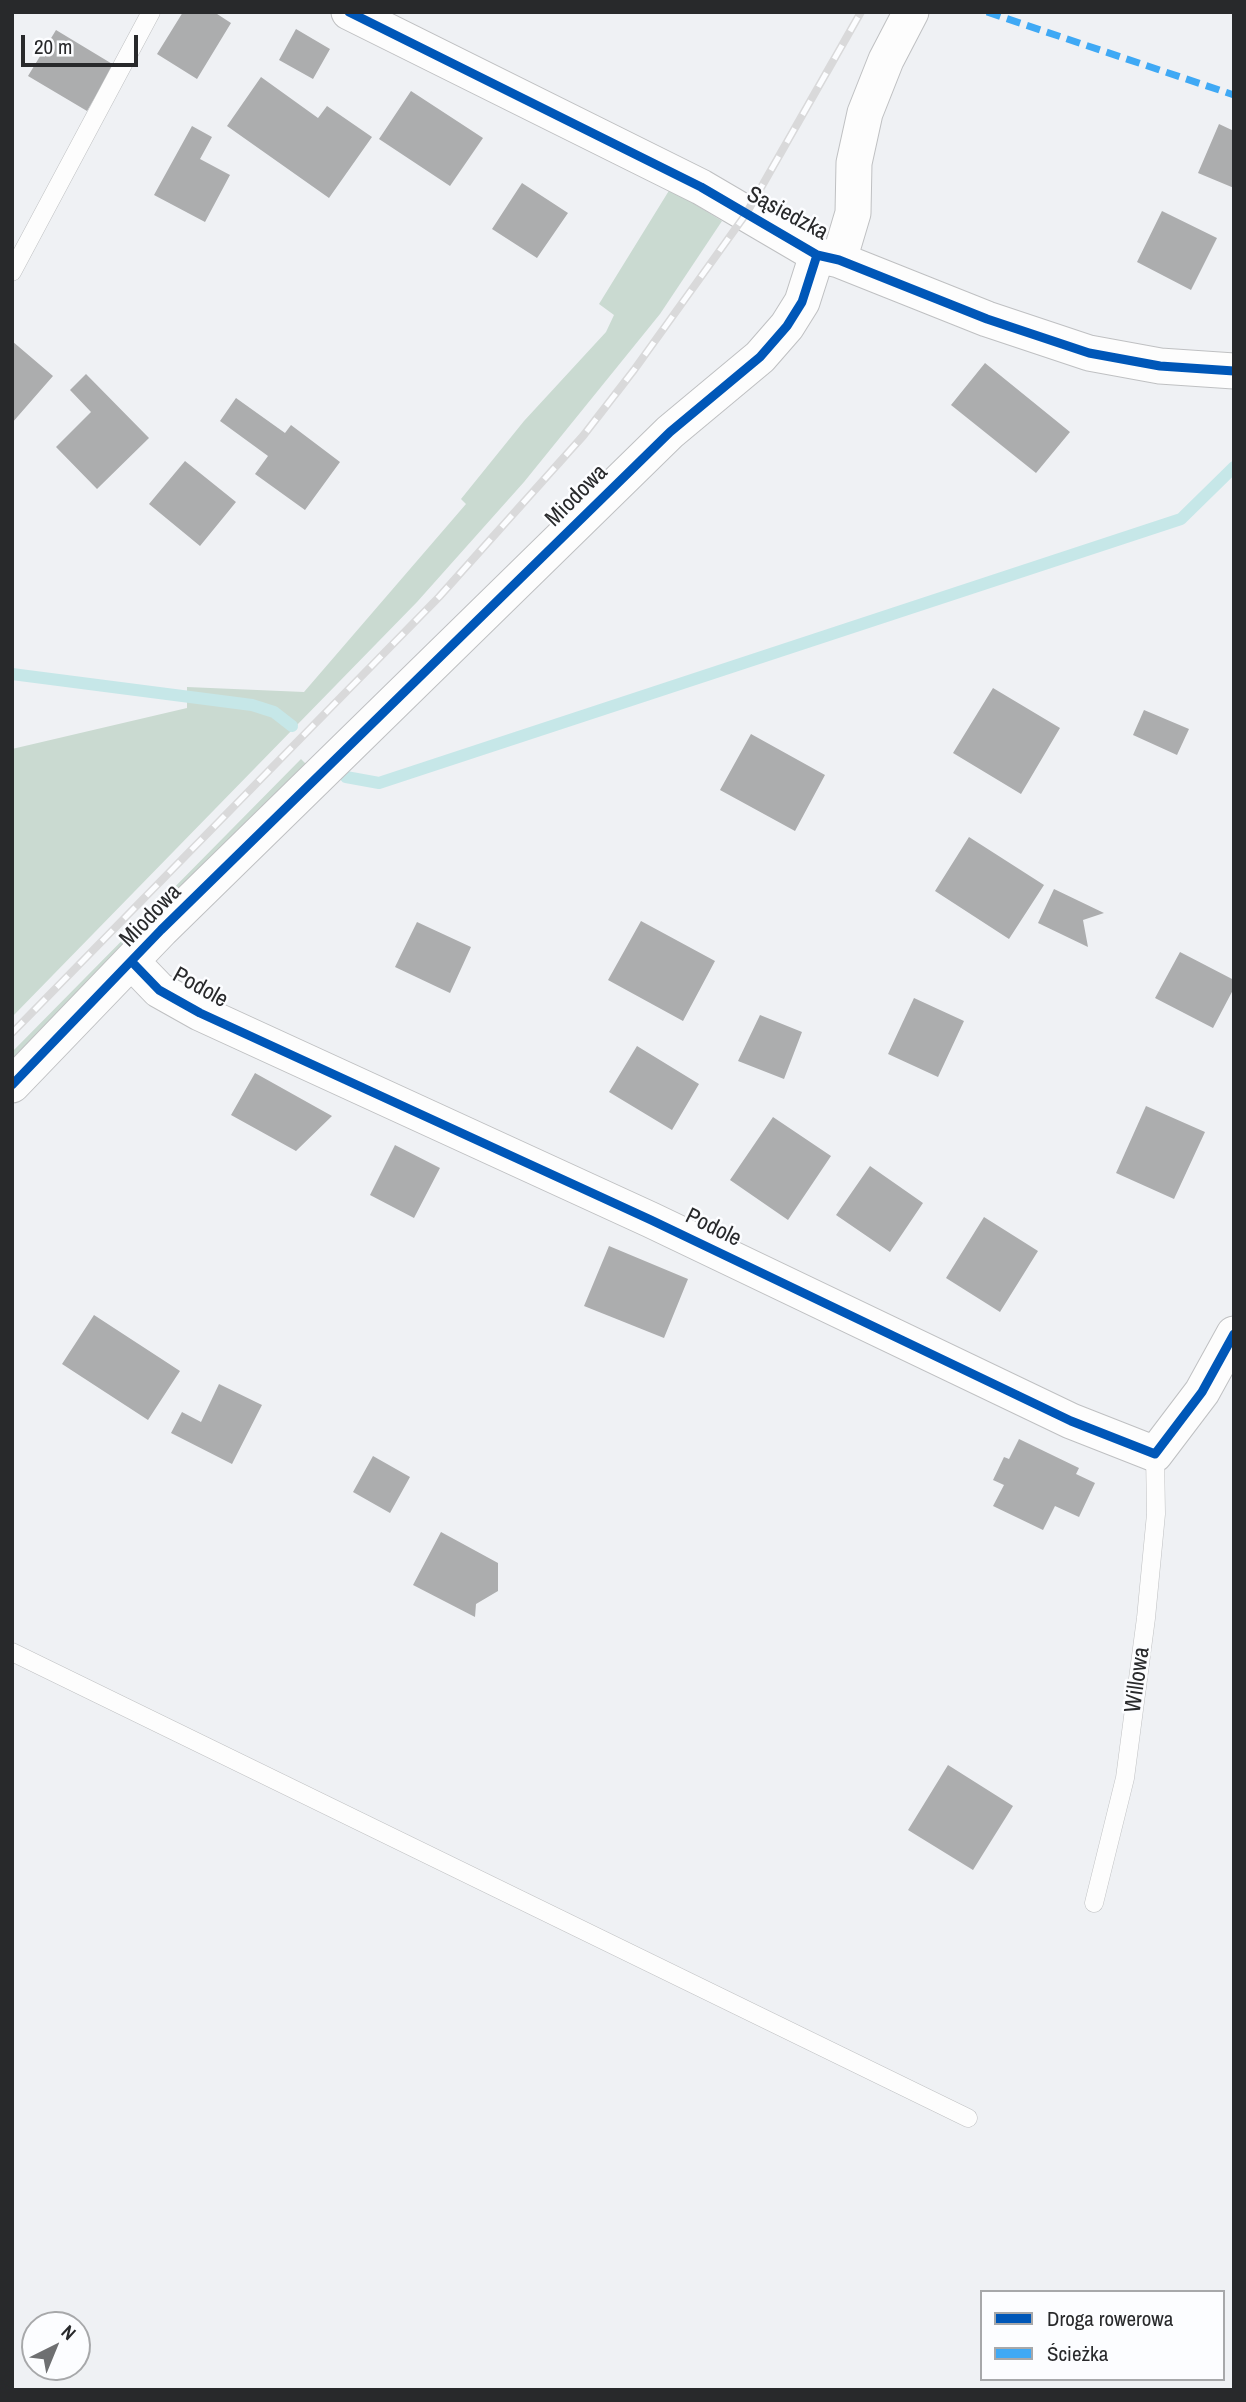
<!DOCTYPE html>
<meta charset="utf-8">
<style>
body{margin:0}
#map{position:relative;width:1246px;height:2402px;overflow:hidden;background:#eff1f4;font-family:"Archivo Narrow",sans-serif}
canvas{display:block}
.frame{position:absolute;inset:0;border:14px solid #28292b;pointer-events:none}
.legend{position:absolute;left:980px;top:2290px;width:245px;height:91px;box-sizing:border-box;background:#fcfdff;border:2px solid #a7a8aa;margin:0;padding:9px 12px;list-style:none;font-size:21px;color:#28292b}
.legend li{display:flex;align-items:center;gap:14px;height:35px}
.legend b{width:35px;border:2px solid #a7a8aa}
.north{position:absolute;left:21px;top:2311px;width:70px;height:70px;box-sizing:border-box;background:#fcfdff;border:2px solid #a7a8aa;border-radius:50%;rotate:43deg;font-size:19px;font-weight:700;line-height:28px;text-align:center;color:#28292b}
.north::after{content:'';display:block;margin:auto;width:24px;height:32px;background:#6e6f71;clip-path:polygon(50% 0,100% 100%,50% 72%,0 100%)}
.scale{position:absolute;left:21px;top:35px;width:117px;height:32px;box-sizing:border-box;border:4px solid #28292b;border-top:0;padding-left:9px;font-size:21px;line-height:24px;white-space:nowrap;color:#28292b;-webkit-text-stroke:5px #fcfdff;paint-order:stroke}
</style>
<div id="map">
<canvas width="1246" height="2402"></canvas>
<div class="frame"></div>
<ul class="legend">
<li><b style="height:9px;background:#0057b8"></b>Droga rowerowa</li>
<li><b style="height:9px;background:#3fa9f5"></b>Ścieżka</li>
</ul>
<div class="north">N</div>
<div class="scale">20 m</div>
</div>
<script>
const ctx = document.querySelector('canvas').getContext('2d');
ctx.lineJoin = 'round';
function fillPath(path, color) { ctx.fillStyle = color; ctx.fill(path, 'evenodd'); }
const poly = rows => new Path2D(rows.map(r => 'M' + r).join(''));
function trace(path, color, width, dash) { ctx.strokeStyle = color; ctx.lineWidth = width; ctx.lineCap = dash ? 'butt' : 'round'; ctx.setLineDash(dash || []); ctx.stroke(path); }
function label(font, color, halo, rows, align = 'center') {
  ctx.font = font + ' "Archivo Narrow",sans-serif'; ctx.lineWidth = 5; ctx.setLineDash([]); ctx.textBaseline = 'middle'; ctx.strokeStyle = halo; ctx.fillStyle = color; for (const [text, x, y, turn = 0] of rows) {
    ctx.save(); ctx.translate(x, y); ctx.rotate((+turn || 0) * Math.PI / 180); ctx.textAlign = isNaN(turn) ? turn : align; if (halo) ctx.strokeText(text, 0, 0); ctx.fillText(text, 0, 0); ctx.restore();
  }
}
fillPath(poly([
 [670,189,722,221,660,314,524,482,417,602,12,1017,12,749,187,708,187,687,304,692,466,504,461,499,524,421,606,332,614,315,599,304],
 [301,759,311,769,12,1075,12,1052]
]), '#cadad1');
trace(poly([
 [12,674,252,705,274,712,292,726],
 [346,777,379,783,1181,519,1234,467]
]), '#c6e7e8', 12);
fillPath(poly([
 [183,12,214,12,231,23,197,79,157,54],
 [296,29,330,49,313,79,279,60],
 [56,30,114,65,87,111,28,76],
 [261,77,318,118,327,106,372,137,329,198,227,126],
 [411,91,483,138,450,186,379,139],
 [1219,124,1234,131,1234,188,1198,173],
 [192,126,212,137,200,159,230,175,205,222,154,195],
 [522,183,568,213,537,258,492,229],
 [1162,211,1217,238,1191,290,1137,262],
 [12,341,53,376,12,423],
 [985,363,1070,432,1036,473,951,405],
 [86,374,149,438,97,489,56,447,91,412,70,390],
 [236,398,285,433,291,425,340,462,305,510,255,474,268,456,220,421],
 [185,461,236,502,200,546,149,504],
 [993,688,1060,728,1021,794,953,753],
 [1144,710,1189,729,1177,755,1133,735],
 [751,734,825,775,795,831,720,790],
 [969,837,1044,885,1009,939,935,891],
 [1054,889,1104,913,1083,920,1088,947,1038,923],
 [641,921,715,961,683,1021,608,980],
 [417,922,471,947,450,993,395,967],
 [1180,952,1234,980,1234,988,1213,1028,1155,998],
 [914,998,964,1021,938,1077,888,1054],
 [760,1015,802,1032,784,1079,738,1061],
 [637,1046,699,1084,672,1130,609,1092],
 [255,1073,332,1116,296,1151,231,1115],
 [1146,1106,1205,1132,1174,1199,1116,1173],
 [773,1117,831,1156,788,1220,730,1180],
 [395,1145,440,1168,414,1218,370,1195],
 [870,1166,923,1203,890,1252,836,1215],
 [984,1217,1038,1251,1000,1312,946,1278],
 [609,1246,688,1279,664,1338,584,1306],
 [94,1315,180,1371,148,1420,62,1364],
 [219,1384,262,1405,232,1464,171,1433,182,1412,201,1422],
 [1019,1439,1079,1468,1076,1474,1095,1483,1079,1517,1055,1506,1043,1530,993,1506,1004,1485,993,1480,1004,1457,1009,1459],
 [373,1456,410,1477,390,1513,353,1492],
 [441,1532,498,1563,498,1591,476,1604,475,1617,413,1585],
 [948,1765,1013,1806,973,1870,908,1830]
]), '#acadae');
const lane = poly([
 [12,272,151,12],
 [12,1652,968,2118],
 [1094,1903,1125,1778,1146,1618,1156,1514,1155,1454]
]);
const street = poly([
 [349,12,701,187,817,255,839,260,987,319,1089,353,1160,366,1234,371],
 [839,260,853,213,854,163,865,113,886,60,911,12],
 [132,962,159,990,200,1013,651,1220,1071,1421,1155,1454,1202,1392,1234,1334],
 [12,1085,161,930,670,432,760,357,787,326,802,302,817,255]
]);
trace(lane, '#bfc0c2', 19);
trace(street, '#bfc0c2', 37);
trace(lane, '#fdfdfd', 18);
trace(street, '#fdfdfd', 35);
const rail = poly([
 [12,1033,439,597,583,436,634,370,746,214,861,12]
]);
trace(rail, '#d9d9da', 8);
trace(rail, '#fcfdff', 5, [16]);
trace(poly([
 [987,12,1234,95]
]), '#3fa9f5', 7, [14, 7]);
trace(poly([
 [349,12,701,187,817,255,839,260,987,319,1089,353,1160,366,1234,371],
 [132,962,159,990,200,1013,651,1220,1071,1421,1155,1454,1202,1392,1234,1334],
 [12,1085,161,930,670,432,760,357,787,326,802,302,817,255]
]), '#0057b8', 9);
label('23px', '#28292b', '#fcfdff', [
 ["Sąsiedzka",787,214,28],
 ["Miodowa",577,496,-45],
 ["Miodowa",151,916,-46],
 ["Podole",200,988,29],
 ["Podole",713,1228,26],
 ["Willowa",1138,1680,-82]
]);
</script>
